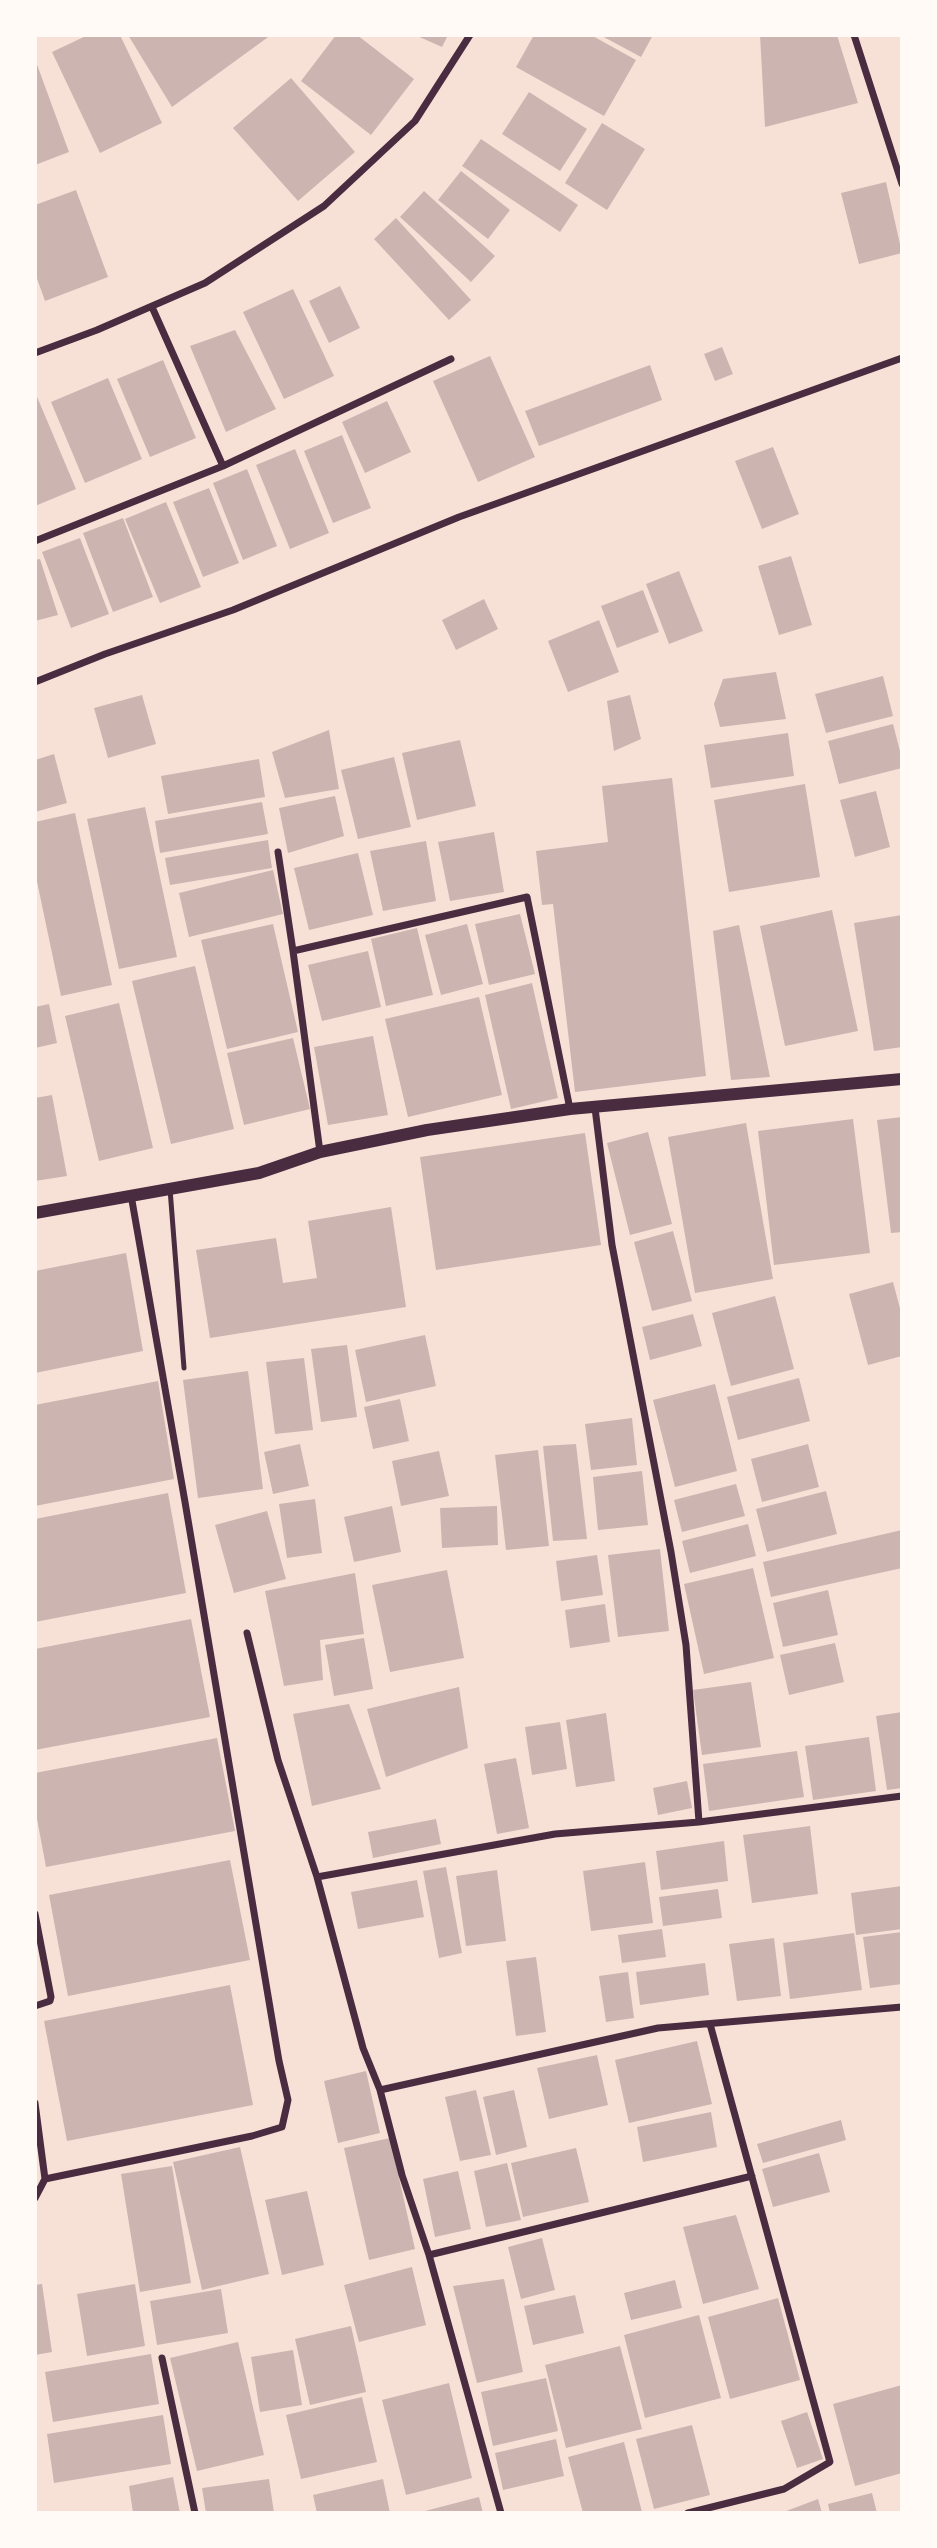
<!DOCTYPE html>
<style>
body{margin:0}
#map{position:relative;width:937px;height:2548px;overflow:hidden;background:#f7e1d7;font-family:Rubik,sans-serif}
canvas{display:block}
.frame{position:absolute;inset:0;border:37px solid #fffaf5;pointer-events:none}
</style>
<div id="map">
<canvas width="937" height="2548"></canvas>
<div class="frame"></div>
</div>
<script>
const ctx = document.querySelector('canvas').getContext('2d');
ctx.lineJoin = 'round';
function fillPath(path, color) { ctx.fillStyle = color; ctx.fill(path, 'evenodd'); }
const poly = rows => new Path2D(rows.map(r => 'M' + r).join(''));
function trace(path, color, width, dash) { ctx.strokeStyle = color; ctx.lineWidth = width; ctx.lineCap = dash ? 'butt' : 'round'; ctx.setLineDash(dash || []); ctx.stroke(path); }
fillPath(poly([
 [88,35,120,35,162,123,100,153,52,52],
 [128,35,271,35,172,107],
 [336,35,357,35,414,79,371,135,301,81],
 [415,35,448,35,442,47],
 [534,35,591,35,636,60,604,116,516,67],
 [600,35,653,35,641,57],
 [760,35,837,35,858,103,765,127],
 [35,59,69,152,35,165],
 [291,78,355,152,298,201,233,128],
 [529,92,587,129,560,171,502,134],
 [602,123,645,149,607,210,565,183],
 [481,139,578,205,560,232,462,166],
 [461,171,510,210,488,239,438,200],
 [886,182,902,253,859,264,841,193],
 [76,190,108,277,45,301,35,273,35,205],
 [424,191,495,256,471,282,400,217],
 [396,218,471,300,449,320,374,239],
 [340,286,360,328,329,343,309,301],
 [293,289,334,376,284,399,243,312],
 [235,330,276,409,226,432,190,346],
 [722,347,733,374,715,381,704,354],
 [490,356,535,457,478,482,433,381],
 [163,360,196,438,150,457,117,379],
 [650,365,662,400,539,446,525,411],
 [108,378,142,459,85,483,51,402],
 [35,392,76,489,35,506],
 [387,401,411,452,365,473,342,422],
 [342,435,371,508,333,523,304,451],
 [773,447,799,514,762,529,735,461],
 [295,449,329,533,290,549,256,465],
 [247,469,277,546,243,560,213,483],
 [209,488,239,563,203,577,173,502],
 [166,502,201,587,160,603,125,519],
 [123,518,153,597,113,612,83,533],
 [80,538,109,614,71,628,42,552],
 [791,556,812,625,779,635,758,566],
 [40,559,58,615,35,621,35,560],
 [679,571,703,631,669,644,646,584],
 [643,590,659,632,617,648,601,606],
 [484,599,498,629,456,650,442,620],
 [599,620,619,672,568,692,548,641],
 [776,672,786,719,720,727,714,704,723,679],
 [883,676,893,716,826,733,815,694],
 [142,695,156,744,108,758,94,708],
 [630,695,641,739,614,751,607,701],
 [893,724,902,759,902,768,839,784,828,741],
 [329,730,339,789,285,798,272,752],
 [788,733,794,776,711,788,704,745],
 [460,740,476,806,417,820,402,753],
 [54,754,67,803,35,812,35,760],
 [394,757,411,827,358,839,341,770],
 [259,759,265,797,168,814,161,776],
 [672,778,706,1076,575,1092,553,904,542,905,536,851,608,842,602,786],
 [805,784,820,877,729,892,714,800],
 [876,791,890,847,855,857,840,800],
 [335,796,344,836,288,853,279,808],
 [262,802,268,834,160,853,155,821],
 [145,807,177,957,119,969,87,819],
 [75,813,112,985,61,996,35,872,35,822],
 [494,832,504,892,450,901,438,842],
 [268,840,272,868,170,885,165,858],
 [426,841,436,901,383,911,370,851],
 [358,853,373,915,309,930,294,868],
 [273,870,283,914,189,937,179,893],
 [832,910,858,1031,785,1046,760,926],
 [520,914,535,974,489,985,475,924],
 [902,915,902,1047,874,1051,854,923],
 [273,924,298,1032,227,1049,201,940],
 [467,924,483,984,441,995,425,935],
 [739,925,770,1077,731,1080,713,931],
 [417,928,433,995,386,1006,371,939],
 [368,951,381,1007,322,1021,308,965],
 [195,966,234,1129,171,1144,132,981],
 [532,983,558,1098,511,1109,485,995],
 [479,997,502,1095,408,1117,385,1019],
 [119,1003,153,1148,99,1161,65,1016],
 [49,1004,57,1043,35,1048,35,1007],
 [373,1036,388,1115,328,1125,314,1047],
 [293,1038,310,1109,244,1125,227,1053],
 [52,1095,67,1176,35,1181,35,1098],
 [902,1117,902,1232,891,1233,877,1120],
 [853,1119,870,1253,774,1265,758,1131],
 [746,1123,773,1279,695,1293,668,1137],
 [648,1132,672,1224,630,1235,607,1143],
 [585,1133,601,1245,436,1270,420,1157],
 [391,1207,406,1307,210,1338,196,1250,276,1238,283,1283,317,1278,308,1221],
 [673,1231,692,1301,652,1311,634,1242],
 [126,1253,143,1351,35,1373,35,1271],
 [893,1282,902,1316,902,1356,868,1365,849,1294],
 [775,1296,794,1369,731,1386,712,1313],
 [693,1314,702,1346,650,1360,642,1327],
 [425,1335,436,1386,366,1402,355,1350],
 [347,1345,357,1417,321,1422,311,1349],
 [304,1358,313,1430,275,1434,266,1362],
 [248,1371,263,1489,198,1498,183,1380],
 [799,1378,810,1421,738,1440,727,1397],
 [158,1381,174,1479,35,1506,35,1405],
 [715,1384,737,1471,675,1487,653,1400],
 [400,1399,409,1441,373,1449,364,1407],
 [632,1418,637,1465,591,1470,585,1424],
 [300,1444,309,1486,273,1494,264,1452],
 [576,1444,587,1539,553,1541,543,1446],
 [808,1444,819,1487,762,1502,751,1459],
 [538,1450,549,1546,506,1550,495,1455],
 [439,1451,449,1496,401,1506,392,1461],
 [642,1471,648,1525,598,1530,593,1477],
 [736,1484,745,1516,682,1532,674,1500],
 [826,1491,837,1534,767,1552,756,1509],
 [168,1493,186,1593,35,1622,35,1519],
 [315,1499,322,1553,287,1558,279,1504],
 [392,1506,401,1552,354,1562,344,1517],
 [497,1506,498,1545,442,1548,440,1508],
 [267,1511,286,1579,234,1593,215,1525],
 [748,1524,756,1556,690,1573,682,1541],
 [902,1530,902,1568,771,1597,763,1562],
 [660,1549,669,1631,618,1637,608,1555],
 [597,1555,603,1595,561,1601,556,1561],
 [753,1568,774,1658,704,1674,684,1584],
 [447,1570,464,1658,390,1672,372,1585],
 [355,1573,364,1634,320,1640,323,1680,284,1686,265,1591],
 [828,1590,838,1635,783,1647,773,1603],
 [605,1604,610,1642,570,1648,565,1610],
 [191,1619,210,1717,35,1750,35,1649],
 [364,1638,373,1689,334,1696,325,1645],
 [835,1643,844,1682,789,1695,780,1655],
 [751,1682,761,1747,702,1755,693,1690],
 [459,1687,468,1748,386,1777,367,1709],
 [349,1704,381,1789,312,1806,293,1714],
 [902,1712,902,1788,887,1790,876,1716],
 [606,1713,615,1781,576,1787,566,1720],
 [560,1722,567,1769,532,1775,525,1727],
 [869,1737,876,1791,813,1800,805,1746],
 [217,1738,235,1831,46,1867,35,1808,35,1773],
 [797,1751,804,1797,709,1811,703,1764],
 [516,1758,529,1828,497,1834,484,1764],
 [687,1781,692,1808,658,1815,653,1788],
 [436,1819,441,1844,373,1858,368,1832],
 [810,1826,818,1894,752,1903,743,1835],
 [724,1841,728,1881,661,1890,656,1851],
 [230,1860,250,1960,68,1996,49,1895],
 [645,1862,653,1923,591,1931,583,1871],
 [446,1867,462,1953,439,1958,423,1871],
 [497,1870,506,1941,466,1946,456,1876],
 [417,1880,424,1917,358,1929,351,1892],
 [902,1886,902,1929,856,1935,851,1893],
 [718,1889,722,1918,663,1926,659,1897],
 [662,1929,666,1957,622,1963,618,1935],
 [902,1932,902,1984,870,1988,863,1937],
 [854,1933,862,1990,790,1999,783,1943],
 [774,1938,781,1996,737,2001,729,1944],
 [536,1957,546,2032,516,2036,506,1961],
 [705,1963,709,1995,640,2005,636,1972],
 [628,1972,634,2018,606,2022,599,1976],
 [230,1985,253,2105,67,2141,44,2021],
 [697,2041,712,2104,629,2123,615,2060],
 [597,2055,608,2105,549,2119,537,2068],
 [366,2071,380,2133,338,2143,324,2081],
 [476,2090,491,2155,460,2161,445,2097],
 [514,2090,527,2147,496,2155,483,2097],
 [711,2112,717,2147,643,2162,637,2127],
 [841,2120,846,2140,763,2163,757,2144],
 [390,2138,415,2249,369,2260,344,2148],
 [240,2147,269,2274,202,2290,173,2162],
 [576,2148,589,2202,523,2217,511,2163],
 [819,2153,830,2192,773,2207,762,2169],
 [507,2163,521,2220,486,2227,474,2171],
 [172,2166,191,2283,140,2292,121,2174],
 [458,2171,471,2229,435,2237,423,2179],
 [307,2191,324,2265,282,2275,265,2200],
 [736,2215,759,2289,703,2304,683,2227],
 [542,2238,555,2290,521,2299,508,2247],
 [412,2267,426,2325,359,2342,344,2285],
 [504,2279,523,2372,477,2383,453,2286],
 [675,2280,682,2308,631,2320,624,2293],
 [42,2284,52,2352,35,2355,35,2285],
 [135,2284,145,2346,87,2356,77,2294],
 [221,2289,228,2333,157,2345,150,2301],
 [575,2295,584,2333,533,2345,524,2306],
 [778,2298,800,2380,730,2399,708,2317],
 [699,2315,721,2398,645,2418,624,2335],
 [351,2326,366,2392,310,2405,295,2339],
 [238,2342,264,2455,197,2471,170,2358],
 [620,2346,642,2429,566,2448,545,2365],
 [293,2350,302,2405,260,2412,251,2357],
 [151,2354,159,2404,53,2422,45,2372],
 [546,2378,558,2431,493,2446,481,2392],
 [449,2383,472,2478,406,2495,382,2400],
 [902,2385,902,2473,855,2486,833,2404],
 [362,2397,377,2462,301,2479,286,2415],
 [807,2412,823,2459,797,2468,781,2421],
 [163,2415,171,2464,54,2483,47,2434],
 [692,2425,710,2495,654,2509,636,2439],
 [556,2439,564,2476,503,2490,495,2453],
 [624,2442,642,2512,583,2513,568,2457],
 [173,2477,180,2513,133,2513,129,2486],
 [269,2479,274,2513,206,2513,202,2488],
 [383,2479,390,2513,317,2513,313,2495],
 [872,2493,877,2513,830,2513,828,2504],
 [479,2497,483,2513,422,2513,421,2512],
 [818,2499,822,2513,781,2513]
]), '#ccb4b1');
trace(poly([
 [170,1189,184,1368]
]), '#4a2c40', 5);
trace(poly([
 [854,35,902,184],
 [152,307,223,466,451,359],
 [35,353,97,330,205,283,324,206,415,121,470,35],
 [35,541,223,466],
 [35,682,105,654,233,610,459,517,902,358],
 [278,852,293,951,527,897,570,1109],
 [293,951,320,1152],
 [595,1108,612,1245,671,1552,686,1645,699,1822],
 [247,1633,278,1760,317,1877,363,2048,380,2090,402,2175,429,2255,501,2513],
 [317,1877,555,1834,699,1822,902,1796],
 [35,1914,51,1997,50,2001,35,2006],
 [380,2090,658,2028,902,2007],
 [35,2103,45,2179],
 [35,2198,45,2179,252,2136,282,2127,288,2100,279,2061,185,1502,131,1195],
 [429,2255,752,2176],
 [162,2358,195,2513],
 [688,2513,784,2489,830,2462,710,2024]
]), '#4a2c40', 7);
trace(poly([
 [35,1213,259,1173,320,1152,427,1130,570,1109,902,1079]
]), '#4a2c40', 12);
</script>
